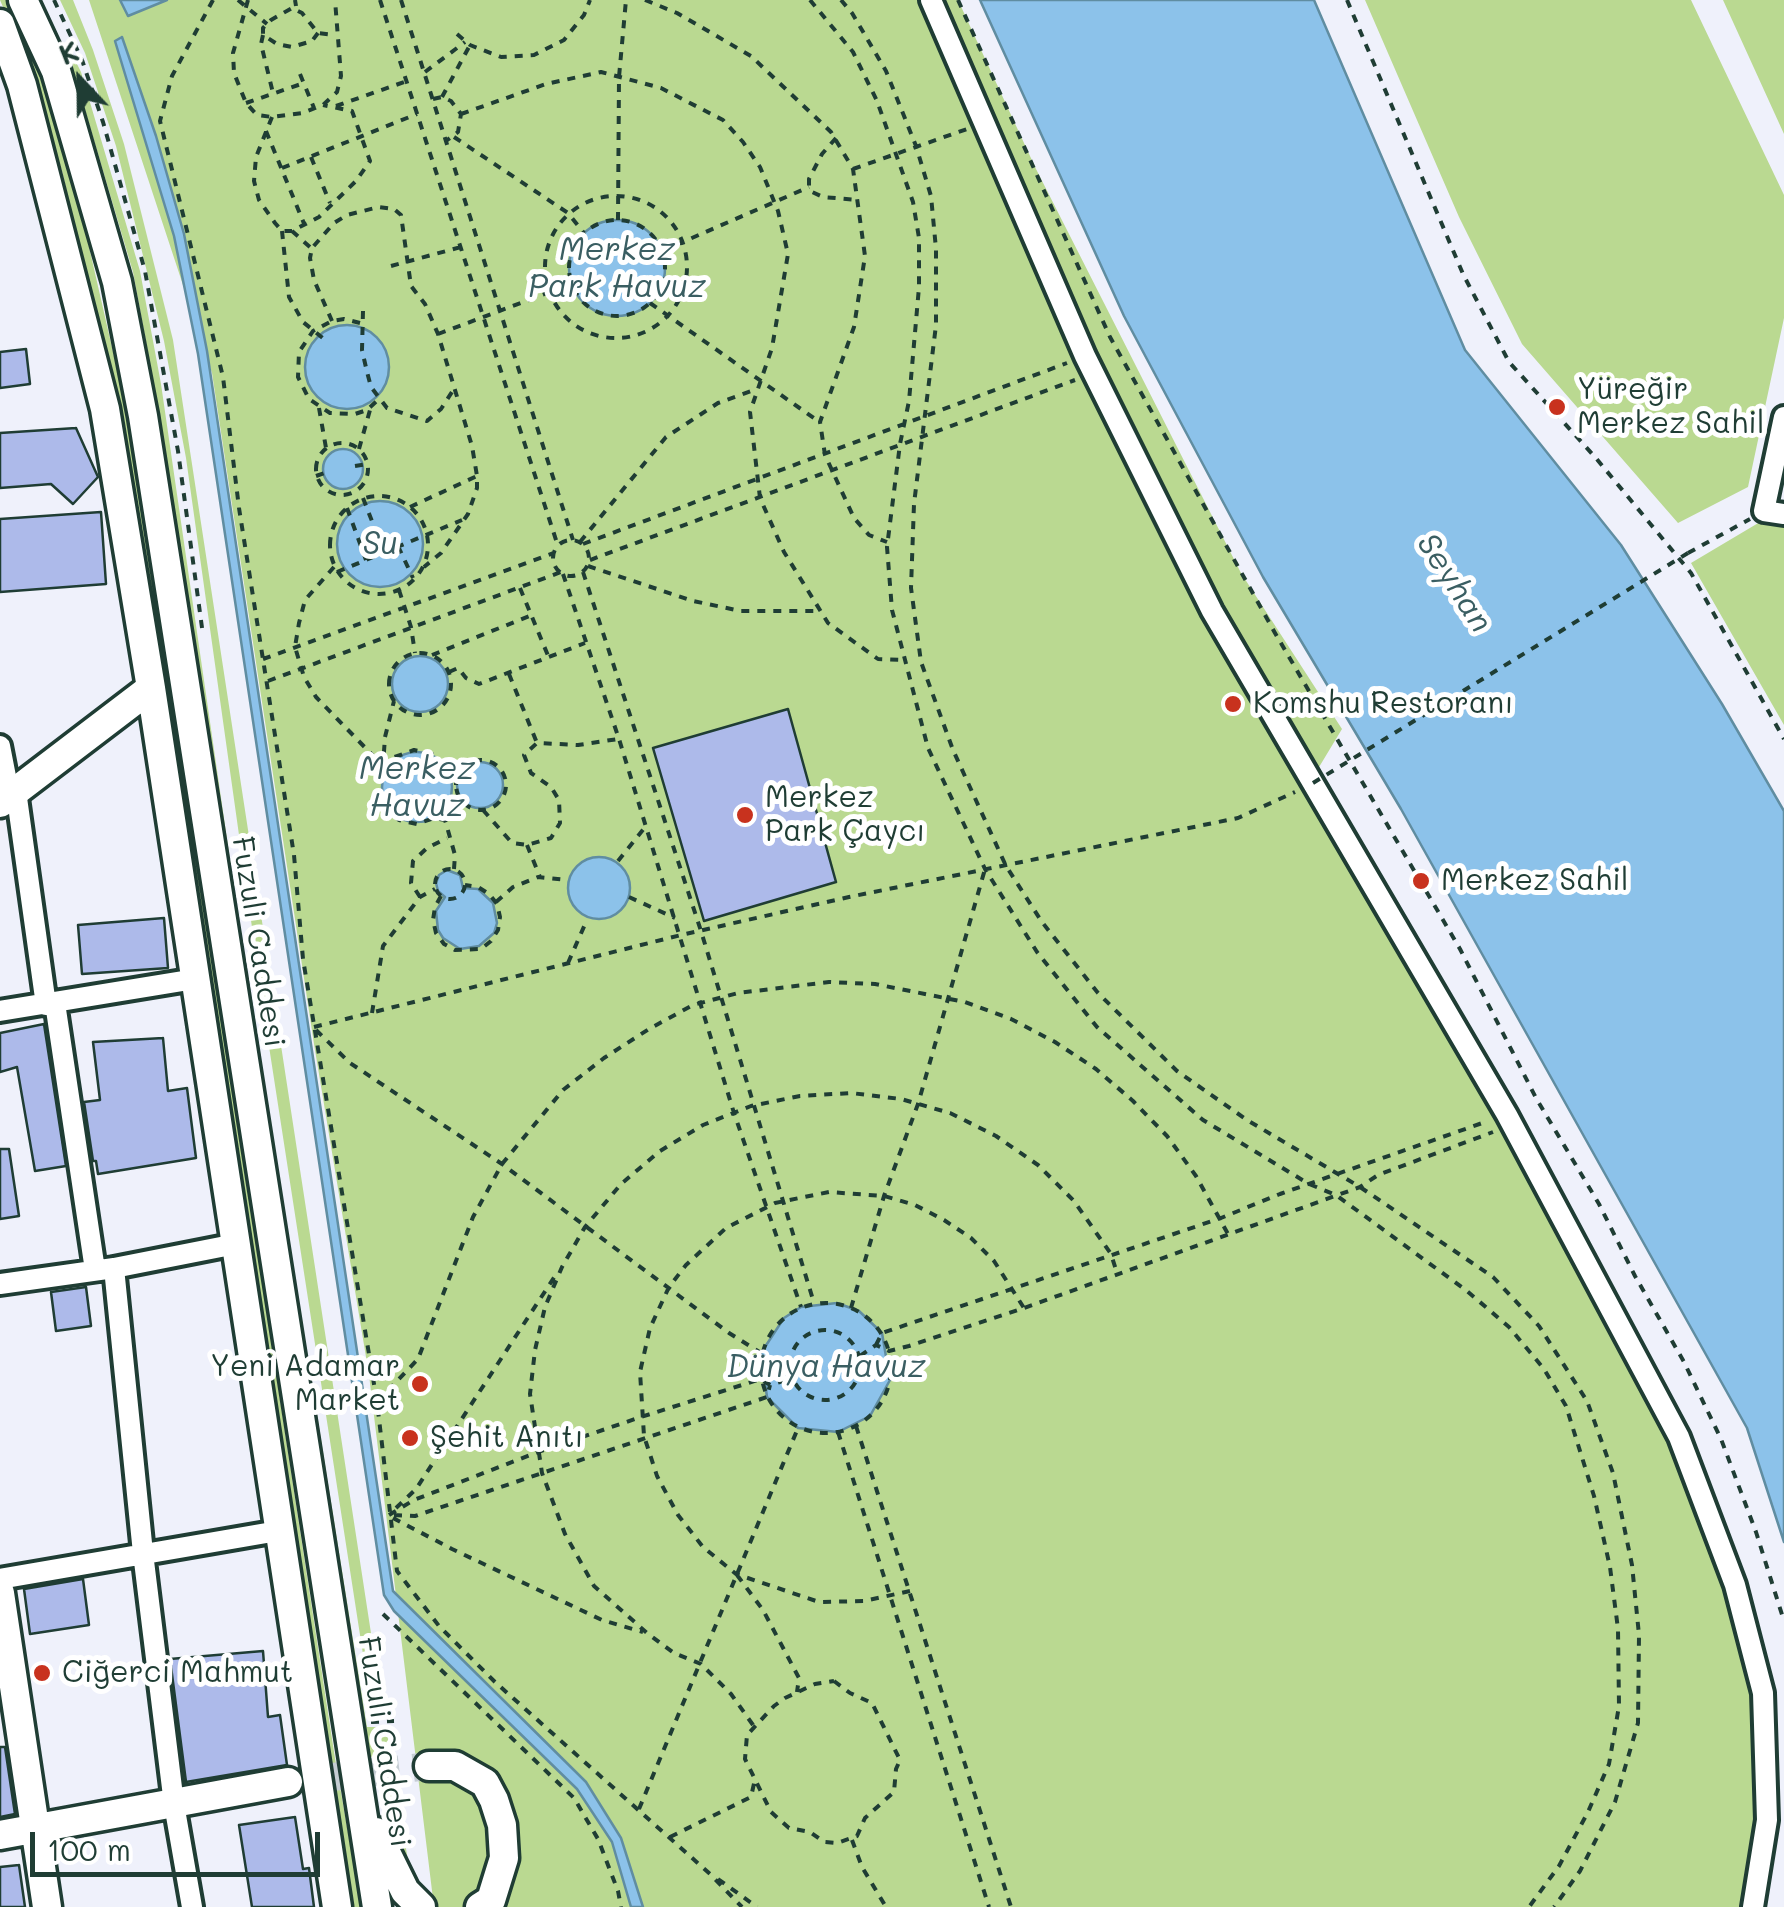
<!DOCTYPE html>
<meta charset="utf-8">
<style>
body{margin:0}
#map{position:relative;width:1784px;height:1907px;overflow:hidden;background:#eff1fb;font-family:Mali,sans-serif}
canvas{display:block}
.north{position:absolute;left:30px;top:30px;width:100px;height:100px;-webkit-text-stroke:8px #fff;paint-order:stroke;rotate:338deg;font-size:28px;font-weight:700;line-height:40px;text-align:center;color:#1f3d34}
.north::after{content:'';display:block;margin:auto;width:35px;height:45px;background:#1f3d34;clip-path:polygon(50% 0,100% 100%,50% 72%,0 100%)}
.scale{position:absolute;left:30px;top:1832px;width:290px;height:45px;box-sizing:border-box;border:5px solid #1f3d34;border-top:0;padding-left:12px;font-size:30px;line-height:35px;white-space:nowrap;color:#1f3d34;-webkit-text-stroke:8px #fff;paint-order:stroke}
</style>
<div id="map">
<canvas width="1784" height="1907"></canvas>
<div class="north">K</div>
<div class="scale">100 m</div>
</div>
<script>
const ctx = document.querySelector('canvas').getContext('2d');
ctx.lineJoin = 'round';
function fillPath(path, color) { ctx.fillStyle = color; ctx.fill(path, 'evenodd'); }
const poly = rows => new Path2D(rows.map(r => 'M' + r).join(''));
function trace(path, color, width, dash) { ctx.strokeStyle = color; ctx.lineWidth = width; ctx.lineCap = dash ? 'butt' : 'round'; ctx.setLineDash(dash || []); ctx.stroke(path); }
function label(font, color, halo, rows, align = 'center') {
  ctx.font = font + ' Mali,sans-serif'; ctx.lineWidth = 10; ctx.setLineDash([]); ctx.textBaseline = 'middle'; ctx.strokeStyle = halo; ctx.fillStyle = color; for (const [text, x, y, turn = 0] of rows) {
    ctx.save(); ctx.translate(x, y); ctx.rotate((+turn || 0) * Math.PI / 180); ctx.textAlign = isNaN(turn) ? turn : align; if (halo) ctx.strokeText(text, 0, 0); ctx.fillText(text, 0, 0); ctx.restore();
  }
}
fillPath(poly([
 [0,0,9,0,40,72,71,168,132,435,335,1758,361,1907,352,1907,328,1759,124,435,62,171,32,75],
 [60,0,73,0,93,50,124,144,173,340,384,1718,373,1719,266,1027,186,458,164,341,116,146,85,53],
 [89,0,958,0,1036,169,1241,573,1342,729,1307,787,1413,961,1673,1443,1728,1589,1754,1696,1758,1818,1743,1907,434,1907,369,1375,314,1044,212,373],
 [1365,0,1691,0,1784,195,1784,318,1748,487,1678,523,1522,344,1459,217],
 [1723,0,1784,0,1784,134],
 [72,54,81,72,140,271,161,384,247,977,367,1727,386,1727,411,1879,404,1866,381,1771,369,1753,356,1720,154,385,133,272,69,56],
 [1765,519,1784,522,1784,725,1691,563]
]), '#bad991');
const water = poly([
 [120,0,167,0,128,16,120,0],
 [980,0,1314,0,1465,350,1621,545,1722,704,1784,811,1784,1542,1747,1428,1401,809,1263,577,1124,316,980,0],
 [122,37,156,136,184,234,207,351,393,1591,586,1782,621,1838,643,1907,631,1907,612,1842,577,1789,394,1611,384,1595,198,354,174,236,115,41,122,37],
 '569 268a48 48 0 1 1 96 0a48 48 0 1 1-96 0Z',
 '305 367a42 42 0 1 1 84 0a42 42 0 1 1-84 0Z',
 '323 469a20 20 0 1 1 40 0a20 20 0 1 1-40 0Z',
 '337 544a43 43 0 1 1 86 0a43 43 0 1 1-86 0Z',
 '392 684a28 28 0 1 1 56 0a28 28 0 1 1-56 0Z',
 '382 787a35 35 0 1 1 70 0a35 35 0 1 1-70 0Z',
 '457 785a23 23 0 1 1 46 0a23 23 0 1 1-46 0Z',
 '568 888a31 31 0 1 1 62 0a31 31 0 1 1-62 0Z',
 [447,870,460,875,463,888,478,889,493,903,497,923,494,933,479,946,460,949,443,938,438,930,436,911,445,897,438,891,436,883,439,875,447,870],
 [837,1303,859,1311,882,1333,890,1380,870,1416,838,1432,798,1428,767,1397,761,1353,784,1318,801,1307,837,1303]
]);
fillPath(water, '#8cc2ea');
trace(water, '#608da1', 2.5);
const building = poly([
 [26,349,30,384,0,388,0,352,26,349],
 [76,428,98,477,73,504,51,484,0,488,0,433,76,428],
 [101,512,106,584,0,592,0,519,101,512],
 [788,709,836,882,704,921,653,748,788,709],
 [164,918,168,968,82,974,78,925,164,918],
 [44,1024,66,1166,35,1171,17,1067,0,1072,0,1033,44,1024],
 [163,1038,168,1091,187,1088,196,1158,98,1174,96,1161,93,1161,84,1102,100,1100,93,1042,163,1038],
 [0,1149,9,1149,19,1216,0,1219,0,1149],
 [86,1287,91,1326,56,1331,51,1292,86,1287],
 [83,1579,89,1625,30,1634,24,1589,83,1579],
 [263,1651,268,1717,280,1715,287,1765,186,1782,170,1659,263,1651],
 [0,1747,5,1747,15,1814,0,1817,0,1747],
 [295,1817,303,1869,309,1868,314,1907,252,1907,239,1825,295,1817],
 [19,1865,25,1907,0,1907,0,1867,19,1865]
]);
fillPath(building, '#adbaea');
trace(building, '#1f3d34', 2.5);
trace(poly([
 [288,1782,429,1766]
]), '#c5cdd3', 28, [28, 14]);
const street = poly([
 [931,0,1085,356,1212,611,1507,1115,1679,1437,1735,1585,1763,1693,1767,1820,1753,1907],
 [1784,417,1764,511,1784,514],
 [0,746,7,782,16,791,46,1005],
 [55,1003,95,1270],
 [0,1011,195,979],
 [114,1268,143,1553,174,1804,192,1907],
 [0,1284,114,1268,236,1244],
 [0,1579,278,1531]
]);
const secondary = poly([
 [23,0,56,71,117,282,143,416,377,1907],
 [0,24,22,85,105,409,151,688,337,1907],
 [0,803,151,688],
 [0,1593,47,1907],
 [429,1766,455,1766,485,1783,494,1800,502,1825,504,1858,491,1900,480,1907],
 [376,1832,405,1891,421,1907],
 [0,1835,288,1782]
]);
trace(street, '#1f3d34', 28);
trace(secondary, '#1f3d34', 35);
trace(poly([
 [54,0,82,60,103,122,145,271,178,451,203,635],
 [213,0,172,76,160,121,223,377,239,508,294,855,303,959,377,1402,397,1571,439,1626,495,1682,710,1874,742,1907],
 [238,0,267,24],
 [248,0,233,53,234,73,246,103,257,115,272,117,302,113,323,105,337,92,341,76,335,0],
 [295,0,296,6],
 [380,0,558,546],
 [401,0,573,540],
 [645,0,677,13,751,56,831,132,853,169,865,256,854,327,820,422,825,455,854,518,869,535,887,542],
 [810,0,853,52,877,101,913,202,919,238,919,287,909,401,900,444,887,547,892,610,928,748,985,869,1037,952,1097,1027,1203,1120,1309,1184,1336,1195,1467,1291,1509,1327,1544,1369,1566,1406,1594,1496,1610,1567,1618,1629,1619,1706,1609,1764,1588,1812,1559,1866,1529,1907],
 [841,0,852,13,886,71,916,146,931,196,936,249,936,325,914,504,911,588,921,662,953,750,1006,866,1042,922,1098,993,1177,1071,1247,1120,1360,1187,1493,1277,1539,1326,1587,1401,1613,1473,1632,1565,1639,1635,1638,1723,1615,1802,1580,1871,1554,1907],
 [958,0,1110,337,1275,633,1460,949,1536,1098,1599,1204,1635,1276,1684,1362,1721,1439,1756,1532,1784,1621],
 [1347,0,1463,274,1509,362,1595,457,1691,573,1784,739],
 [318,33,312,41,292,47,277,44,263,35,263,28,271,20,292,8,302,13,318,33,335,35],
 [457,34,470,45,501,57,534,55,564,40,584,15,590,0],
 [263,35,261,44,273,93],
 [425,72,465,42],
 [300,74,314,108],
 [442,97,470,45],
 [433,99,442,97,451,101,461,114,458,132,446,141],
 [246,103,304,83],
 [336,106,407,81],
 [461,114,546,84,601,72,661,88,723,120,743,142,760,167,778,211,788,254,772,348,750,412,760,498,784,552,828,623,878,659,904,660],
 [272,117,256,157,254,181,259,200,275,223,282,231,292,231,319,217,356,181,370,161,352,111,323,105],
 [266,131,305,226],
 [454,137,568,213,584,233],
 [836,138,822,154,809,179,809,187,812,192,823,197,858,200],
 [311,157,330,203],
 [282,168,417,114],
 [853,169,967,129],
 '545 267a71 71 0 1 1 142 0a71 71 0 1 1-142 0Z',
 '569 268a48 48 0 1 1 96 0a48 48 0 1 1-96 0Z',
 [618,220,619,77,626,0],
 [282,231,289,297,303,322,324,339],
 [292,231,311,248],
 [662,251,809,187],
 [391,266,461,247],
 [650,303,818,421],
 [363,311,362,350,367,372,371,387,387,408,427,421,441,409,452,392],
 [332,321,314,280,310,258,312,248,334,223,347,215,379,207,394,209,401,215,411,286,425,304,438,334,472,446,477,476,477,488,468,514,441,553,424,567],
 [360,323,344,319,332,321,313,331,299,352,298,377,309,399,330,413,355,414,367,410,379,399],
 [438,334,550,292],
 [319,408,326,448],
 '316 469a26 26 0 1 1 52 0a26 26 0 1 1-52 0Z',
 [359,449,370,410],
 [355,466,368,464],
 [316,476,330,471],
 '330 545a49 49 0 1 1 98 0a49 49 0 1 1-98 0Z',
 [363,498,384,552],
 [410,507,477,476],
 [347,508,366,560],
 '553 558a18 18 0 1 1 36 0a18 18 0 1 1-36 0Z',
 [580,542,666,437,718,403,757,389],
 [583,544,1067,363],
 [398,546,413,578],
 [1688,553,1750,519],
 [590,560,1075,380],
 [588,566,693,601,741,611,819,611],
 [334,567,305,600,299,623,295,647,304,677,316,697,383,766,385,737,394,701],
 [337,572,462,520],
 [583,572,701,931,814,1303],
 [563,574,619,739,734,1113,801,1307],
 [520,588,549,658],
 [399,590,411,627,415,653],
 '389 684a31 31 0 1 1 62 0a31 31 0 1 1-62 0Z',
 [432,655,532,615],
 [263,659,554,553],
 [449,672,458,668,466,678,479,684,585,643],
 [509,674,537,743],
 [268,681,561,572],
 '456 785a25 25 0 1 1 50 0a25 25 0 1 1-50 0Z',
 [483,810,512,843,527,845,551,838,560,823,559,800,551,787,531,773,524,755,537,743,578,745,618,739],
 [527,845,540,877],
 [618,861,646,826],
 '435 884a15 15 0 1 1 30 0a15 15 0 1 1-30 0Z',
 [454,869,455,855,445,820,434,818,417,824,399,820,380,801,377,783,389,759,414,750,432,754,456,778],
 [441,896,435,907,433,920,436,933,444,944,455,950,481,949,491,941,498,930,500,917,497,904,489,894,478,887,465,885],
 [420,897,411,883,413,861,427,848,447,838],
 [629,897,675,918],
 [496,902,513,887,538,877,567,880],
 [568,963,586,922],
 [372,1013,383,946,420,897,435,889],
 [314,1027,681,935,849,897,1238,818,1295,792],
 [316,1030,350,1063,502,1164,729,1333,761,1353],
 '761 1368a65 65 0 1 1 130 0a65 65 0 1 1-130 0Z',
 [851,1308,884,1196,918,1104,985,869],
 '790 1365a35 35 0 1 1 70 0a35 35 0 1 1-70 0Z',
 [876,1345,882,1333,1221,1218,1280,1194,1488,1121],
 [860,1356,876,1345,889,1351,909,1346,1024,1308,1360,1187,1378,1175,1493,1132],
 [377,1402,418,1359,473,1217,502,1164,563,1090,604,1058,649,1029,693,1005,738,993,829,982,875,984,965,1002,1011,1019,1055,1042,1096,1069,1133,1101,1167,1136,1196,1176,1228,1234],
 [856,1426,1011,1907],
 [838,1432,989,1907],
 [396,1508,416,1489,557,1273],
 [389,1515,414,1500,538,1452,641,1417,761,1379,770,1385,793,1378],
 [394,1515,415,1516,767,1397,770,1385],
 [393,1518,452,1549,602,1620,643,1632],
 [737,1575,763,1610,799,1678,797,1692],
 [910,1591,864,1601,819,1602,736,1574,703,1547,678,1515,657,1476,644,1436,640,1372,650,1328,669,1287,686,1265,726,1228,775,1203,829,1192,884,1196,915,1205,944,1220,971,1238,994,1261,1024,1308],
 [383,1614,574,1798,598,1839,618,1891,621,1907],
 [834,1681,850,1693,872,1703,900,1760,896,1769,894,1792,865,1818,857,1836,837,1843,824,1842,810,1832,789,1828,771,1812,745,1759,747,1735,774,1706,785,1698,815,1684,834,1681],
 [371,1722,394,1721],
 [753,1725,731,1694,701,1664,674,1653,647,1633,594,1586,565,1534,542,1473,530,1394,535,1350,545,1307,562,1267,585,1227,621,1184,660,1151,703,1125,751,1106,800,1096,851,1093,901,1099,950,1113,996,1136,1038,1165,1074,1201,1111,1254,1117,1273],
 [639,1809,798,1428],
 [670,1837,751,1797,755,1779],
 [852,1840,862,1867,886,1907],
 [718,1879,757,1907]
]), '#1f3d34', 4, [8, 8]);
trace(street, '#fff', 20);
trace(secondary, '#fff', 28);
trace(poly([
 [1313,783,1688,553]
]), '#1f3d34', 4, [8, 8]);
for (const [x, y, r, color] of [
 [1557,407,10,"#c8321e"],
 [1233,704,10,"#c8321e"],
 [745,815,10,"#c8321e"],
 [1421,881,10,"#c8321e"],
 [420,1384,10,"#c8321e"],
 [410,1438,10,"#c8321e"],
 [42,1673,10,"#c8321e"]
]) { const dot = new Path2D(); dot.arc(x, y, r, 0, 2 * Math.PI); ctx.fillStyle = color; ctx.fill(dot); trace(dot, '#fff', 4); }
label('30px', '#1f3d34', '#fff', [
 ["Yüreğir",1577,390],
 ["Merkez Sahil",1577,424],
 ["Komshu Restoranı",1253,704],
 ["Merkez",765,798],
 ["Park Çaycı",765,832],
 ["Merkez Sahil",1441,881],
 ["Yeni Adamar",400,1367,"right"],
 ["Market",400,1401,"right"],
 ["Şehit Anıtı",430,1438],
 ["Ciğerci Mahmut",62,1673]
], 'left');
label('30px', '#1f3d34', '#fff', [
 ["Fuzuli Caddesi",258,942,81],
 ["Fuzuli Caddesi",384,1742,81]
]);
label('italic 32px', '#3a5e62', '#fff', [
 ["Merkez",617,250],
 ["Park Havuz",617,287],
 ["Su",380,544],
 ["Seyhan",1454,583,57],
 ["Merkez",417,769],
 ["Havuz",417,806],
 ["Dünya Havuz",826,1367]
]);
</script>
